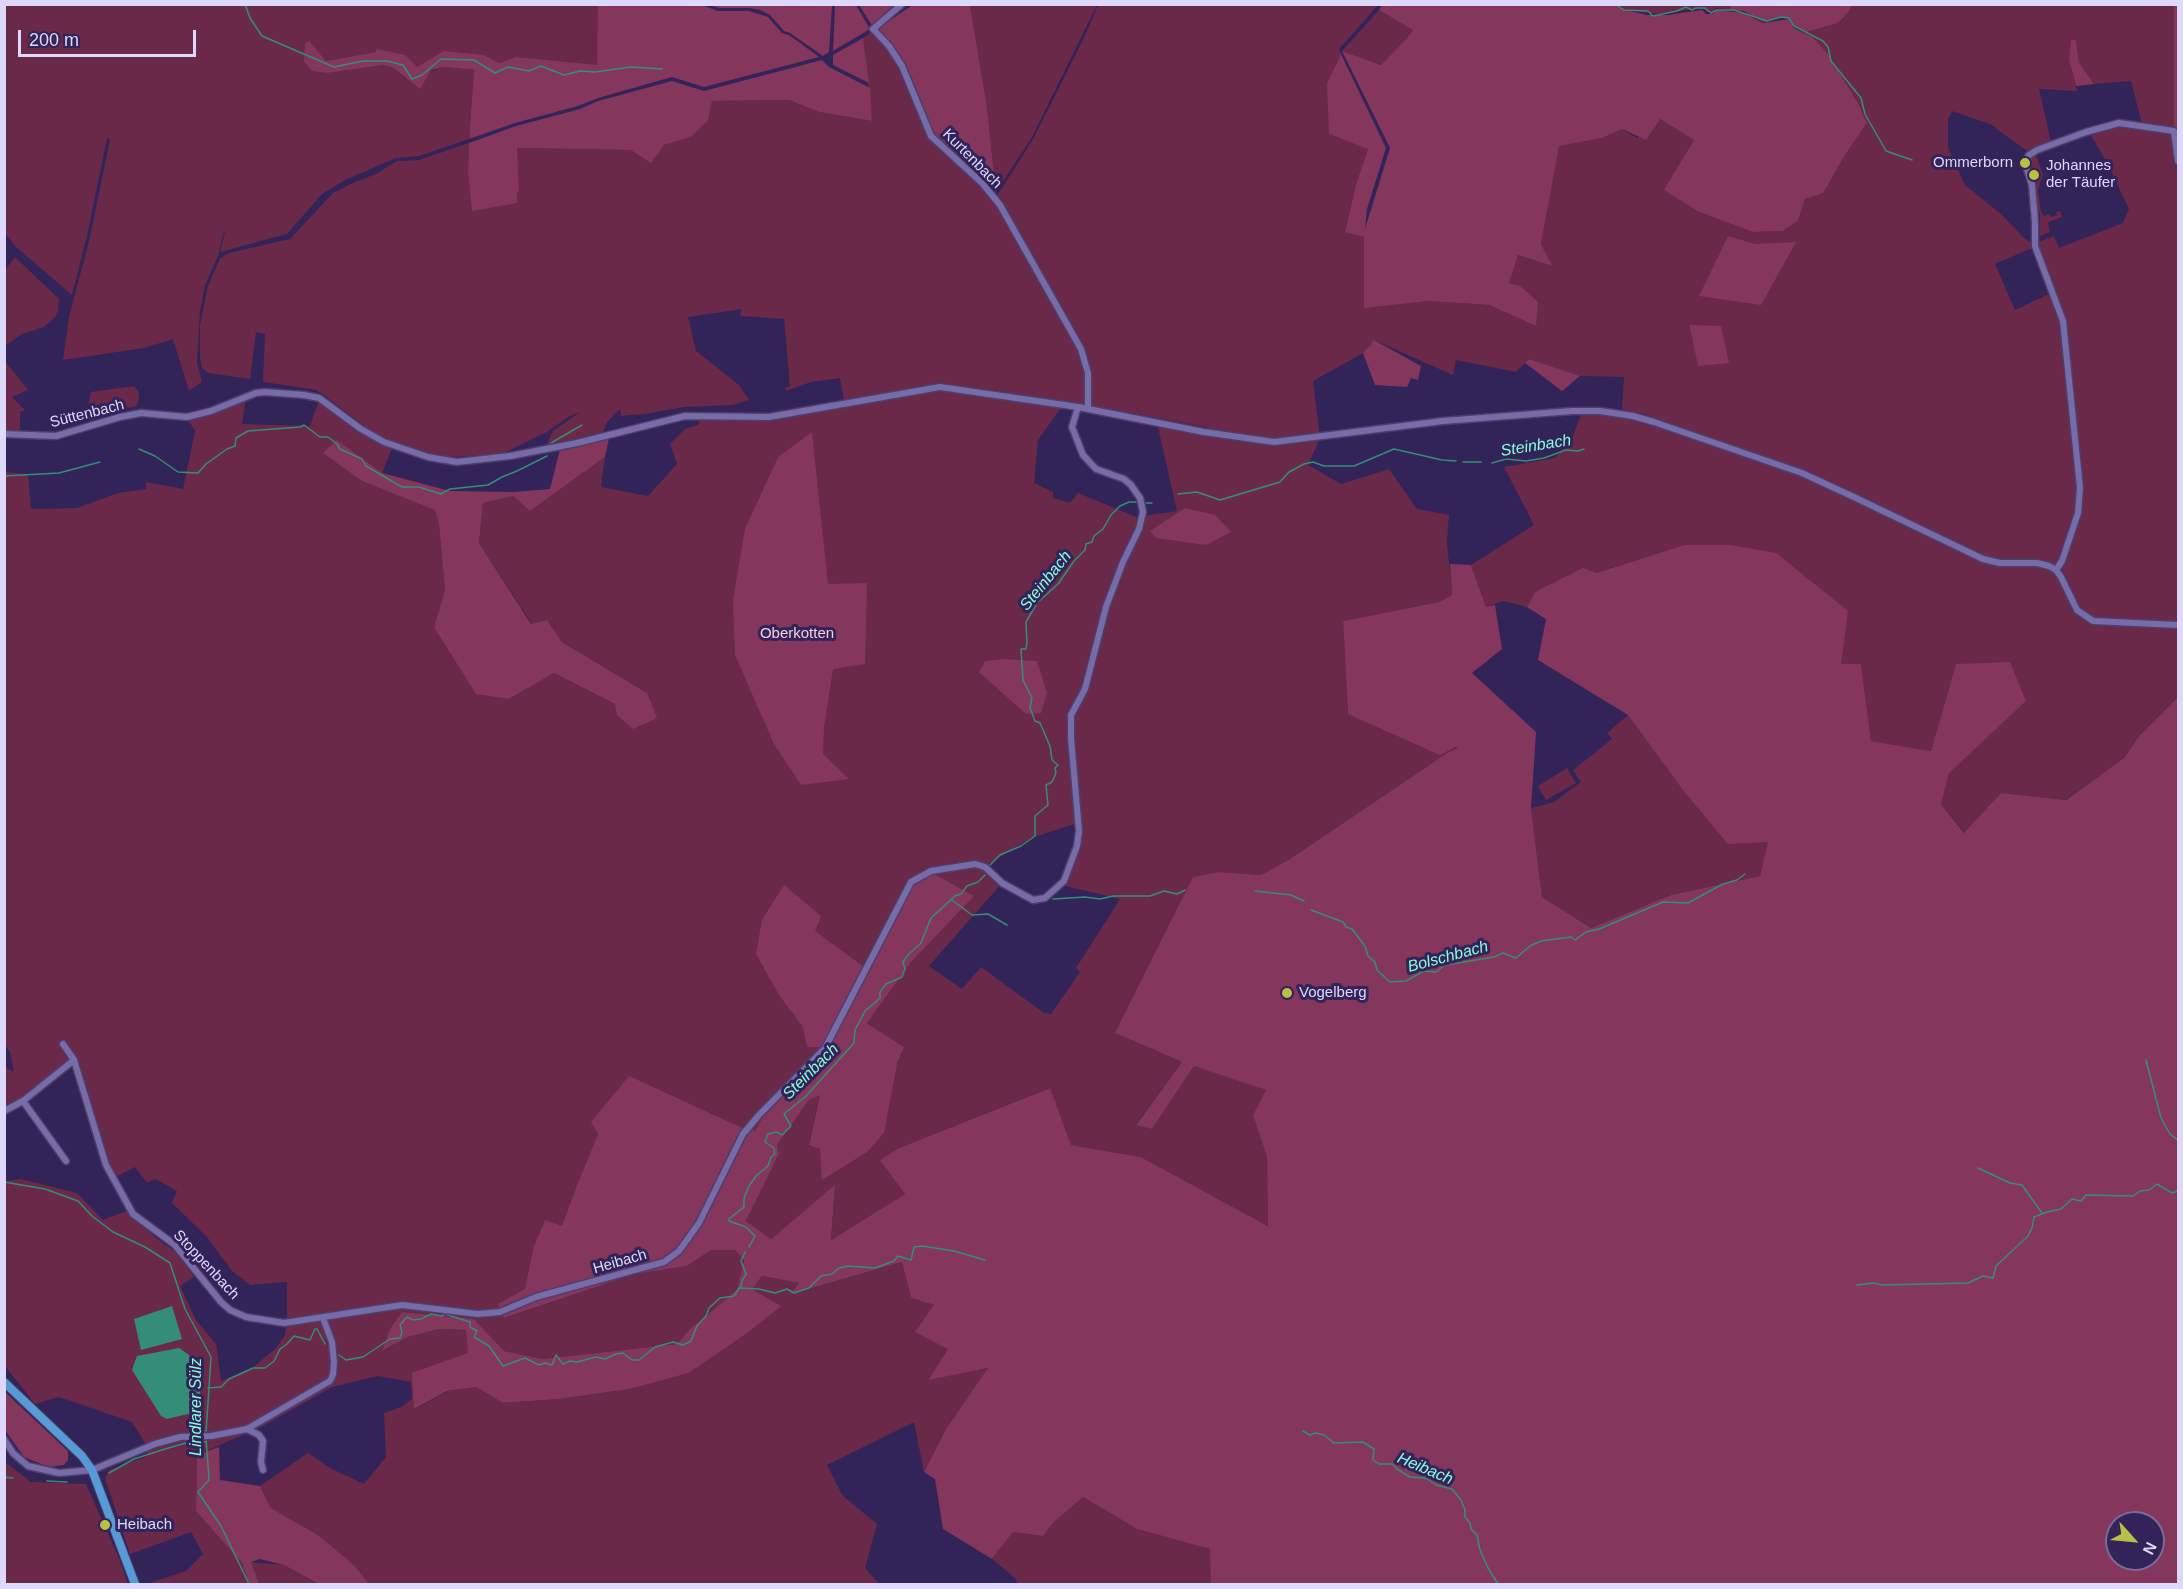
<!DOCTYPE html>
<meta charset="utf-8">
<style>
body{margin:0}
#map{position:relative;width:2183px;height:1589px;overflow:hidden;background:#322359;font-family:Arial,sans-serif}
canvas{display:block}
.frame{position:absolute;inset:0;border:6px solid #ded9fb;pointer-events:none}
.north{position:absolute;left:2105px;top:1511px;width:60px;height:60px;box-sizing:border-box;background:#322359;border:2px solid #776c9a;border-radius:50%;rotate:117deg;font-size:16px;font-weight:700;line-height:24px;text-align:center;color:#ded9fb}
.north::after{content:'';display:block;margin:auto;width:21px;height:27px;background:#b9c046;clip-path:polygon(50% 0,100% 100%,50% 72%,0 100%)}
.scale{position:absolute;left:18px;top:30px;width:178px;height:27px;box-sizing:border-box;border:3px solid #ded9fb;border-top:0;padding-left:8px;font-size:18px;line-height:21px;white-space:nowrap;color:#ded9fb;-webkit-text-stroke:4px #322359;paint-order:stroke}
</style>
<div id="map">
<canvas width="2183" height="1589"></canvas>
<div class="frame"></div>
<div class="north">N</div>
<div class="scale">200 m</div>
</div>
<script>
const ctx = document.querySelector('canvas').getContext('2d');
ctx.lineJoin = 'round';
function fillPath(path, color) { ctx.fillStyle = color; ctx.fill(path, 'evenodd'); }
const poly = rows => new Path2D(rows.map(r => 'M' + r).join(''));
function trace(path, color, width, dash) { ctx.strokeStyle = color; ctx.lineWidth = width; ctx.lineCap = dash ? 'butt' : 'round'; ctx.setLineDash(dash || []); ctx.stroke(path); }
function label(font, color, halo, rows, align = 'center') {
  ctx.font = font + ' Arial,sans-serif'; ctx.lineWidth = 6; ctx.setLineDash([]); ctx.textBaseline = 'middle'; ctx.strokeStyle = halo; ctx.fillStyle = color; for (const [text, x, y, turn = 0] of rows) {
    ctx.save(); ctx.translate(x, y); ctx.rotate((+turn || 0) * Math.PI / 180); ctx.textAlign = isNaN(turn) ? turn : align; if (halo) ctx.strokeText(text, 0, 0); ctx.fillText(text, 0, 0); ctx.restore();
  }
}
fillPath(poly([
 [4,5,598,5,598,66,516,57,499,63,484,55,417,67,376,49,376,52,326,61,308,41,328,73,383,65,392,67,406,79,445,67,474,70,469,139,419,156,396,158,345,180,322,194,287,234,220,252,225,232,224,231,218,256,205,285,200,311,197,362,202,382,189,391,173,339,144,348,63,360,69,317,90,237,110,139,107,138,87,236,72,295,16,247,5,233],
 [970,5,1097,5,1032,137,996,192,987,107],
 [1098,5,1378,5,1339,49,1341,54,1327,83,1368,149,1356,184,1345,231,1364,237,1364,307,1429,301,1489,305,1536,326,1508,283,1518,255,1551,266,1541,244,1558,146,1602,138,1622,129,1637,138,1660,119,1694,140,1665,190,1699,212,1753,232,1783,231,1798,221,1805,199,1845,155,1867,123,1858,103,1828,54,1805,33,1838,23,1848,13,1852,5,2174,5,2174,131,2178,161,2178,622,2090,617,2076,604,2070,587,2057,571,2073,607,2098,623,2178,628,2178,697,2139,736,2123,759,2065,800,2001,793,1965,833,1941,804,1949,772,2025,702,1956,664,1931,751,1871,741,1861,665,1841,665,1684,545,1535,592,1527,607,1504,601,1486,607,1471,565,1534,525,1504,467,1555,458,1573,436,1582,412,1631,418,1765,461,1801,475,1955,549,1987,562,2042,566,2051,562,2000,561,1973,553,1875,503,1802,471,1644,414,1622,410,1624,377,1580,376,1529,359,1516,372,1456,360,1453,375,1374,340,1363,353,1313,381,1320,438,1308,465,1341,484,1389,469,1417,509,1449,515,1447,542,1452,595,1439,602,1343,621,1348,714,1458,748,1447,753,1290,859,1261,875,1220,872,1115,1033,1182,1062,1136,1124,1152,1129,1194,1066,1267,1090,1253,1115,1267,1157,1268,1226,1141,1157,1071,1145,1049,1088,899,1148,881,1160,905,1194,831,1240,835,1186,771,1239,746,1221,779,1154,777,1145,809,1100,820,1094,809,1144,897,1064,904,1047,867,1023,912,961,867,969,814,931,781,998,802,1026,807,1047,825,1047,769,1106,755,1132,740,1127,599,1133,577,1185,562,1227,533,1249,525,1289,505,1318,635,1274,687,1266,711,1250,735,1250,744,1260,738,1290,689,1330,677,1344,543,1359,504,1351,474,1319,402,1312,383,1351,408,1337,439,1329,466,1330,469,1353,415,1409,448,1391,476,1387,503,1403,558,1399,630,1389,689,1373,746,1334,780,1306,752,1289,762,1276,799,1283,792,1294,902,1262,911,1298,934,1305,948,1349,928,1379,989,1368,946,1429,924,1472,914,1422,827,1465,842,1495,877,1524,865,1568,879,1584,369,1584,355,1566,318,1535,271,1508,260,1486,308,1453,330,1468,364,1484,386,1457,384,1413,401,1407,412,1399,411,1382,378,1376,332,1387,263,1426,197,1455,196,1511,242,1563,249,1584,146,1584,186,1571,203,1554,191,1532,130,1554,105,1478,109,1470,148,1456,145,1443,132,1422,59,1397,35,1404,5,1366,4,1181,21,1179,77,1193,103,1220,127,1211,156,1238,180,1255,194,1277,180,1286,196,1320,216,1344,221,1381,251,1369,276,1348,285,1335,287,1319,287,1282,250,1285,232,1271,207,1237,172,1203,177,1191,155,1179,147,1183,135,1167,113,1178,74,1060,31,1096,5,1110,5,1067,14,1072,10,1052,4,1043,5,472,28,474,31,509,77,508,118,493,146,489,146,482,183,489,195,431,187,418,246,397,242,424,310,426,319,400,393,446,382,473,337,440,362,481,435,509,439,525,445,590,434,627,509,699,554,673,615,704,647,693,562,642,547,620,532,624,479,543,483,503,513,496,530,511,605,457,601,487,648,496,677,464,670,444,685,429,698,425,701,416,758,419,932,390,1019,398,1007,392,939,383,844,400,840,378,811,382,786,391,785,388,790,386,784,319,740,316,742,309,688,317,696,351,739,385,749,400,732,405,685,407,645,414,621,416,620,409,607,422,602,435,546,446,553,431,580,412,568,417,547,432,502,454,450,457,424,452,381,436,366,427,317,390,263,382,265,334,256,332,250,379,208,373,202,368,200,358,200,325,208,286,220,258,229,253,290,239,333,193,355,182,376,174,397,161,419,160,469,143,468,170,517,203,517,191,519,191,516,148,632,150,664,145,691,137,707,120,712,101,789,100,819,112,872,121,863,38,872,32,887,48,899,66,927,134,936,145,993,199,1024,247,997,196,1033,139,1084,38],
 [2076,40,2079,62,2094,84,2131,81,2142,124,2118,121,2089,132,2106,161,2129,209,2123,223,2059,248,2054,236,2033,244,2024,238,2001,214,1965,185,1948,148,1948,119,1952,111,1990,124,2027,151,2051,142,2039,89,2077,91,2069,60],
 [1728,236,1756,244,1700,296],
 [2034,247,2053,292,2015,310,1995,264],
 [1689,326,1721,326,1698,365],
 [1063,405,1137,414,1206,427,1216,434,1157,423,1177,511,1136,517,1078,493,1070,503,1053,498,1053,492,1034,483,1038,440],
 [812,433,826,570,745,534,778,457],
 [1078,823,1076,843,1061,885,1120,899,1076,968,1080,972,1051,1014,1044,1013,981,967,962,989,929,966,1003,882,985,866,1031,838],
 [1614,5,1731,5,1730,10,1716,8,1713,12,1707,12,1702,8,1658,14,1625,10],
 [1379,10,1413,30,1407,38,1381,65,1342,51],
 [2036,155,2043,175,2038,190,2041,212,2044,216,2049,214,2051,217,2057,215,2056,212,2060,211,2062,217,2048,222,2050,232,2040,236,2040,213,2036,209,2034,181,2039,177,2036,169,2029,166,2030,159],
 [15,257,59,299,58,311,55,317,44,327,22,334,5,346,5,270],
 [4,360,28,390,12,397,25,410,20,412,20,431,5,430],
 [134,386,138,391,139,396,137,406,95,416,90,414,88,409,91,392],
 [1628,715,1682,789,1769,842,1760,876,1671,895,1591,928,1542,897,1531,808,1554,802,1581,782,1573,770,1612,739,1607,733],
 [1567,768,1576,783,1546,800,1538,786],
 [4,1461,31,1482,86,1484,119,1558,128,1584,5,1584],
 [1083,1497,1137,1529,1211,1549,1211,1584,1018,1584,1015,1578,992,1559,1013,1532,1043,1536,1053,1523],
 [251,1562,284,1565,319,1584,259,1584]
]), '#6a2948');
fillPath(poly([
 [1614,4,1625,10,1647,15,1668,15,1702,10,1706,14,1713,14,1717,10,1744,13,1763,23,1789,19,1794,28,1812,37,1828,54,1858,103,1867,123,1845,155,1823,193,1805,199,1798,221,1783,231,1753,232,1699,212,1664,190,1694,140,1660,119,1646,140,1622,129,1602,138,1559,146,1541,244,1552,266,1518,255,1509,283,1520,286,1538,302,1536,326,1489,305,1429,301,1364,308,1364,237,1345,232,1356,184,1368,149,1329,134,1327,83,1341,54,1386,148,1367,209,1365,229,1390,148,1342,51,1381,65,1407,38,1413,30,1379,10,1382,5],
 [1731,4,1852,4,1852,5,1848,13,1838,23,1807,32,1795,27,1790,18,1783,17,1763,22,1744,11,1730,10],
 [598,5,699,4,718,11,749,11,768,17,782,33,789,35,819,57,704,87,672,77,598,98,578,106,515,123,469,139,474,70,445,67,431,70,420,89,392,67,383,65,328,73,312,71,304,61,305,44,309,41,326,61,376,52,376,49,405,55,417,67,444,51,484,55,499,63,516,57,597,65],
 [709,5,832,5,829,52,823,56,790,33,784,31,770,15,760,10,750,8,719,8],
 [835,5,856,5,870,29,833,51],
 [859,5,902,5,873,27],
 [913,5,970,5,987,107,996,192,991,190,934,135,922,111,912,78,904,61,875,30],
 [2174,5,2178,5,2178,132,2174,131],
 [863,38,869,83,833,65,833,55],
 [2071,40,2076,40,2079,62,2094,84,2076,86,2069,60],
 [822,60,829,67,870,88,872,121,819,112,789,100,712,101,708,120,691,137,664,145,651,163,631,150,517,148,519,191,517,192,517,203,472,211,468,170,469,143,516,126,580,109,598,101,672,81,704,91],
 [1728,236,1756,244,1796,242,1761,305,1699,296],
 [1689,325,1721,326,1729,363,1698,366],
 [1374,340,1421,366,1418,380,1411,378,1407,387,1375,385,1363,353],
 [1529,359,1580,376,1562,391,1525,363],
 [812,432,828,584,867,583,865,664,833,669,824,727,823,754,849,779,801,785,774,744,735,655,733,600,745,529,778,457],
 [609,438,605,457,530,511,513,496,483,503,479,543,531,624,547,620,562,642,647,693,657,718,633,729,617,715,615,704,554,673,509,699,476,694,434,627,445,590,439,525,435,510,362,481,323,453,337,440,382,473,450,491,514,492,550,489,560,449],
 [1185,508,1215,515,1231,532,1206,545,1156,538,1150,531],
 [1684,545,1730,545,1776,553,1848,611,1841,664,1861,664,1871,741,1931,751,1956,664,2010,662,2026,701,1949,773,1941,804,1964,833,2001,793,2066,800,2124,758,2139,736,2178,697,2178,1584,1211,1584,1210,1549,1137,1529,1083,1497,1053,1523,1043,1536,1013,1532,992,1559,943,1529,935,1479,924,1472,946,1429,988,1368,928,1380,948,1349,915,1332,934,1305,911,1298,902,1262,791,1294,799,1283,762,1276,752,1289,781,1306,746,1334,689,1373,630,1389,558,1399,503,1403,476,1387,447,1391,414,1409,412,1373,468,1353,466,1330,439,1329,408,1337,382,1351,390,1329,402,1312,474,1319,504,1351,543,1359,677,1344,689,1330,737,1290,744,1260,735,1250,711,1250,687,1266,635,1274,504,1318,498,1304,525,1289,533,1249,545,1220,562,1226,577,1185,598,1134,591,1122,629,1076,740,1127,755,1131,769,1106,824,1047,807,1047,802,1026,781,998,756,954,762,920,784,885,821,916,815,931,867,969,913,883,932,873,974,896,912,961,867,1023,904,1047,897,1064,884,1133,867,1152,822,1180,820,1149,809,1145,820,1095,809,1100,777,1145,779,1154,746,1221,771,1239,835,1185,831,1240,905,1194,880,1160,899,1148,1050,1088,1071,1145,1141,1157,1268,1226,1267,1157,1253,1115,1266,1090,1194,1066,1152,1129,1136,1125,1182,1062,1115,1033,1193,877,1220,872,1261,875,1290,859,1447,753,1458,748,1455,747,1440,755,1348,714,1343,621,1439,602,1452,595,1450,564,1471,565,1486,607,1495,605,1502,649,1472,673,1536,732,1531,808,1542,897,1591,928,1671,895,1760,876,1768,842,1728,844,1682,789,1628,715,1538,660,1546,619,1527,607,1535,592,1583,568,1596,573],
 [2117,1523,2153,1523,2153,1559,2117,1559],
 [1005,659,1037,661,1047,693,1041,713,1026,714,979,672,985,661],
 [4,1391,68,1451,68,1460,64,1465,49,1467,24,1457,5,1430],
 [219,1447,220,1480,260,1486,271,1508,318,1535,355,1566,369,1584,319,1584,284,1565,260,1559,251,1562,259,1584,249,1584,242,1563,196,1511,197,1455]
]), '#85365c');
fillPath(poly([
 [172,1306,182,1339,141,1350,134,1319],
 [179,1348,202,1364,199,1405,196,1412,167,1419,161,1416,132,1370,137,1356]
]), '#348e77');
trace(poly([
 [245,4,250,18,262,36,334,67,363,61,387,61,403,65,412,79,422,75,441,59,474,60,495,73,508,67,529,71,541,66,564,75,580,71,595,72,631,67,662,69],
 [1615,4,1624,10,1648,11,1653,16,1677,11,1686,7,1692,10,1696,8,1705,8,1711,13,1717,10,1734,10,1767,21,1781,17,1789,18,1794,26,1823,41,1828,47,1831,61,1861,98,1865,114,1886,151,1912,160],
 [551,443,582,425],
 [139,449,155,456,178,472,198,473,206,464,227,449,235,446,236,438,248,431,300,427,304,425,320,437,328,437,337,444,340,449,362,459,366,466,402,487,419,487,441,494,450,489,488,485,502,477,517,471,547,456],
 [1463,462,1481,462],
 [1492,463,1506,459,1526,461,1544,458,1566,450,1578,451,1584,449],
 [4,476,59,473,100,462],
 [1178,494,1197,492,1220,500,1280,482,1289,472,1304,464,1313,462,1324,466,1354,466,1394,449,1442,460,1456,461],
 [1146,503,1152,503],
 [990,865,1000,855,1021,846,1035,836,1035,816,1048,805,1046,785,1052,782,1056,773,1055,768,1058,765,1052,760,1050,746,1040,723,1035,721,1030,708,1032,698,1023,680,1021,649,1026,649,1027,643,1026,622,1037,603,1058,584,1074,561,1085,550,1086,544,1092,542,1094,536,1103,529,1111,515,1120,506,1129,502,1136,502],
 [1255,891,1291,895,1304,901],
 [1053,899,1085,897,1100,899,1113,896,1150,896,1164,891,1177,894,1185,890],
 [952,900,972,915,988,914,1007,925],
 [1311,910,1343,922,1346,927,1352,929,1365,946,1368,956,1375,962,1377,970,1390,982,1406,981,1424,971,1436,972,1445,965,1494,957,1503,953,1516,958,1530,946,1541,941,1571,937,1575,940,1586,932,1599,929,1663,902,1688,903,1723,884,1737,880,1745,874],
 [2146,1060,2161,1118,2170,1134,2178,1140],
 [1978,1168,2010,1183,2022,1185,2042,1213],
 [4,1182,45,1189,78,1201,92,1216,113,1232,145,1247,170,1263,185,1309,211,1357,206,1433],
 [749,1247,755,1236,746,1227,729,1221,729,1219,744,1207,744,1198,749,1186,756,1176,768,1166,771,1157,775,1154,774,1148,765,1142,768,1134,777,1132,782,1135,791,1126,784,1114,806,1096,854,1043,855,1030,865,1011,880,998,880,992,886,984,902,977,905,969,903,962,908,955,921,943,931,918,955,896,961,894,967,886,978,882,985,875],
 [1857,1285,1874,1283,1882,1285,1968,1283,1983,1276,1993,1278,1996,1266,2028,1236,2032,1228,2034,1217,2047,1212,2061,1209,2072,1199,2081,1201,2086,1195,2133,1196,2140,1191,2149,1190,2157,1184,2172,1193,2178,1191],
 [741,1287,742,1281,746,1274,741,1261,745,1252],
 [339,1355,346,1360,363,1357,390,1339,400,1338,402,1332,400,1325,407,1317,413,1320,421,1319,431,1314,441,1316,445,1314,470,1322,470,1327,477,1331,474,1337,489,1346,503,1366,525,1358,539,1365,545,1363,552,1365,556,1355,563,1364,570,1361,577,1362,596,1357,605,1359,616,1354,623,1353,632,1360,639,1360,655,1347,673,1342,683,1345,691,1341,697,1326,706,1316,709,1308,720,1298,734,1296,739,1288,759,1289,775,1293,787,1289,794,1293,809,1288,821,1276,832,1274,839,1268,848,1266,875,1268,894,1261,898,1256,911,1260,914,1247,922,1246,954,1251,985,1260],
 [208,1388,221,1387,229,1379,253,1368,265,1368,274,1361,280,1349,287,1344,294,1336,310,1340,315,1329,317,1329,325,1344],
 [1303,1431,1310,1435,1316,1433,1324,1435,1334,1443,1363,1442,1374,1449,1373,1460,1379,1464,1393,1464,1397,1469,1410,1477,1426,1478,1436,1485,1452,1489,1461,1500,1465,1510,1465,1517,1470,1523,1471,1529,1477,1535,1480,1550,1488,1568,1498,1584],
 [206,1438,209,1480,198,1492,221,1526,249,1584],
 [109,1473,134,1459,165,1449,193,1441,206,1442],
 [4,1477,13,1478],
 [47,1481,67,1482]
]), '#348e77', 1.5);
const minor = poly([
 [902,4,873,29,889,46,902,66,931,136,982,183,1000,205,1081,349,1088,373,1088,409],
 [4,434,56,436,120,417,141,413,187,417,211,411,256,393,265,392,304,395,319,398,361,429,384,442,428,457,457,462,510,456,577,443,685,416,769,417,940,387,1078,407,1204,432,1274,442,1443,421,1572,411,1600,411,1633,416,1654,422,1802,473,1856,498,1983,559,2000,563,2037,563,2049,566,2056,570,2061,577,2077,610,2093,621,2178,625],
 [2056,570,2062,561,2078,513,2080,488,2063,321,2035,246,2035,222,2032,185,2025,163,2029,155,2037,150,2086,132,2119,123,2174,131,2178,161],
 [63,1044,74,1060,106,1165,133,1214,175,1245,221,1302,230,1310,246,1317,284,1323,402,1305,478,1314,500,1312,536,1297,664,1262,679,1251,699,1223,743,1134,759,1115,825,1048,911,882,931,871,975,864,985,867,1002,883,1033,900,1045,898,1064,881,1077,846,1079,831,1071,738,1071,715,1085,689,1106,607,1123,562,1139,529,1143,512,1140,498,1131,485,1124,479,1096,469,1083,455,1072,427,1078,407],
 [23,1101,66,1161],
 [4,1111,23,1101,74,1060],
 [247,1429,259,1435,263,1441,261,1462,263,1470],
 [4,1439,13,1453,28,1466,59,1473,92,1470,155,1444,180,1437,211,1436,247,1429,330,1381,333,1375,334,1362,332,1342,323,1318]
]);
const major = poly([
 [4,1382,82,1456,92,1470,135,1584]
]);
trace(minor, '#4e3e6e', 9);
trace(major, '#4e3e6e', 10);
trace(minor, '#776ba8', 6);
trace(major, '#569bd5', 8);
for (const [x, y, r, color] of [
 [2025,163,6,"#b9c046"],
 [2034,175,6,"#b9c046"],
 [1287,993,6,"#b9c046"],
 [105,1525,6,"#b9c046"]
]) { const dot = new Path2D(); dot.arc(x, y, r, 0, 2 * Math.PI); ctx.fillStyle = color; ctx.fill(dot); trace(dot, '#322359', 2); }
label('15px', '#ded9fb', '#322359', [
 ["Kurtenbach",972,159,45],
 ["Süttenbach",87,414,-14],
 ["Heibach",620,1262,-16],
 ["Stoppenbach",206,1265,47]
]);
label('15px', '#ded9fb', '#322359', [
 ["Ommerborn",2013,163,"right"],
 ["Johannes",2046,166],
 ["der Täufer",2046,183],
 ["Vogelberg",1299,993],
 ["Heibach",117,1525]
], 'left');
label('15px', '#fbcbde', '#322359', [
 ["Oberkotten",797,634]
]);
label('italic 16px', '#88fddb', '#322359', [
 ["Steinbach",1536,446,-9],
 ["Steinbach",1046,581,-51],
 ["Bolschbach",1448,957,-15],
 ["Steinbach",811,1072,-45],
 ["Lindlarer Sülz",197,1407,-90],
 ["Heibach",1425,1469,23]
]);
</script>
